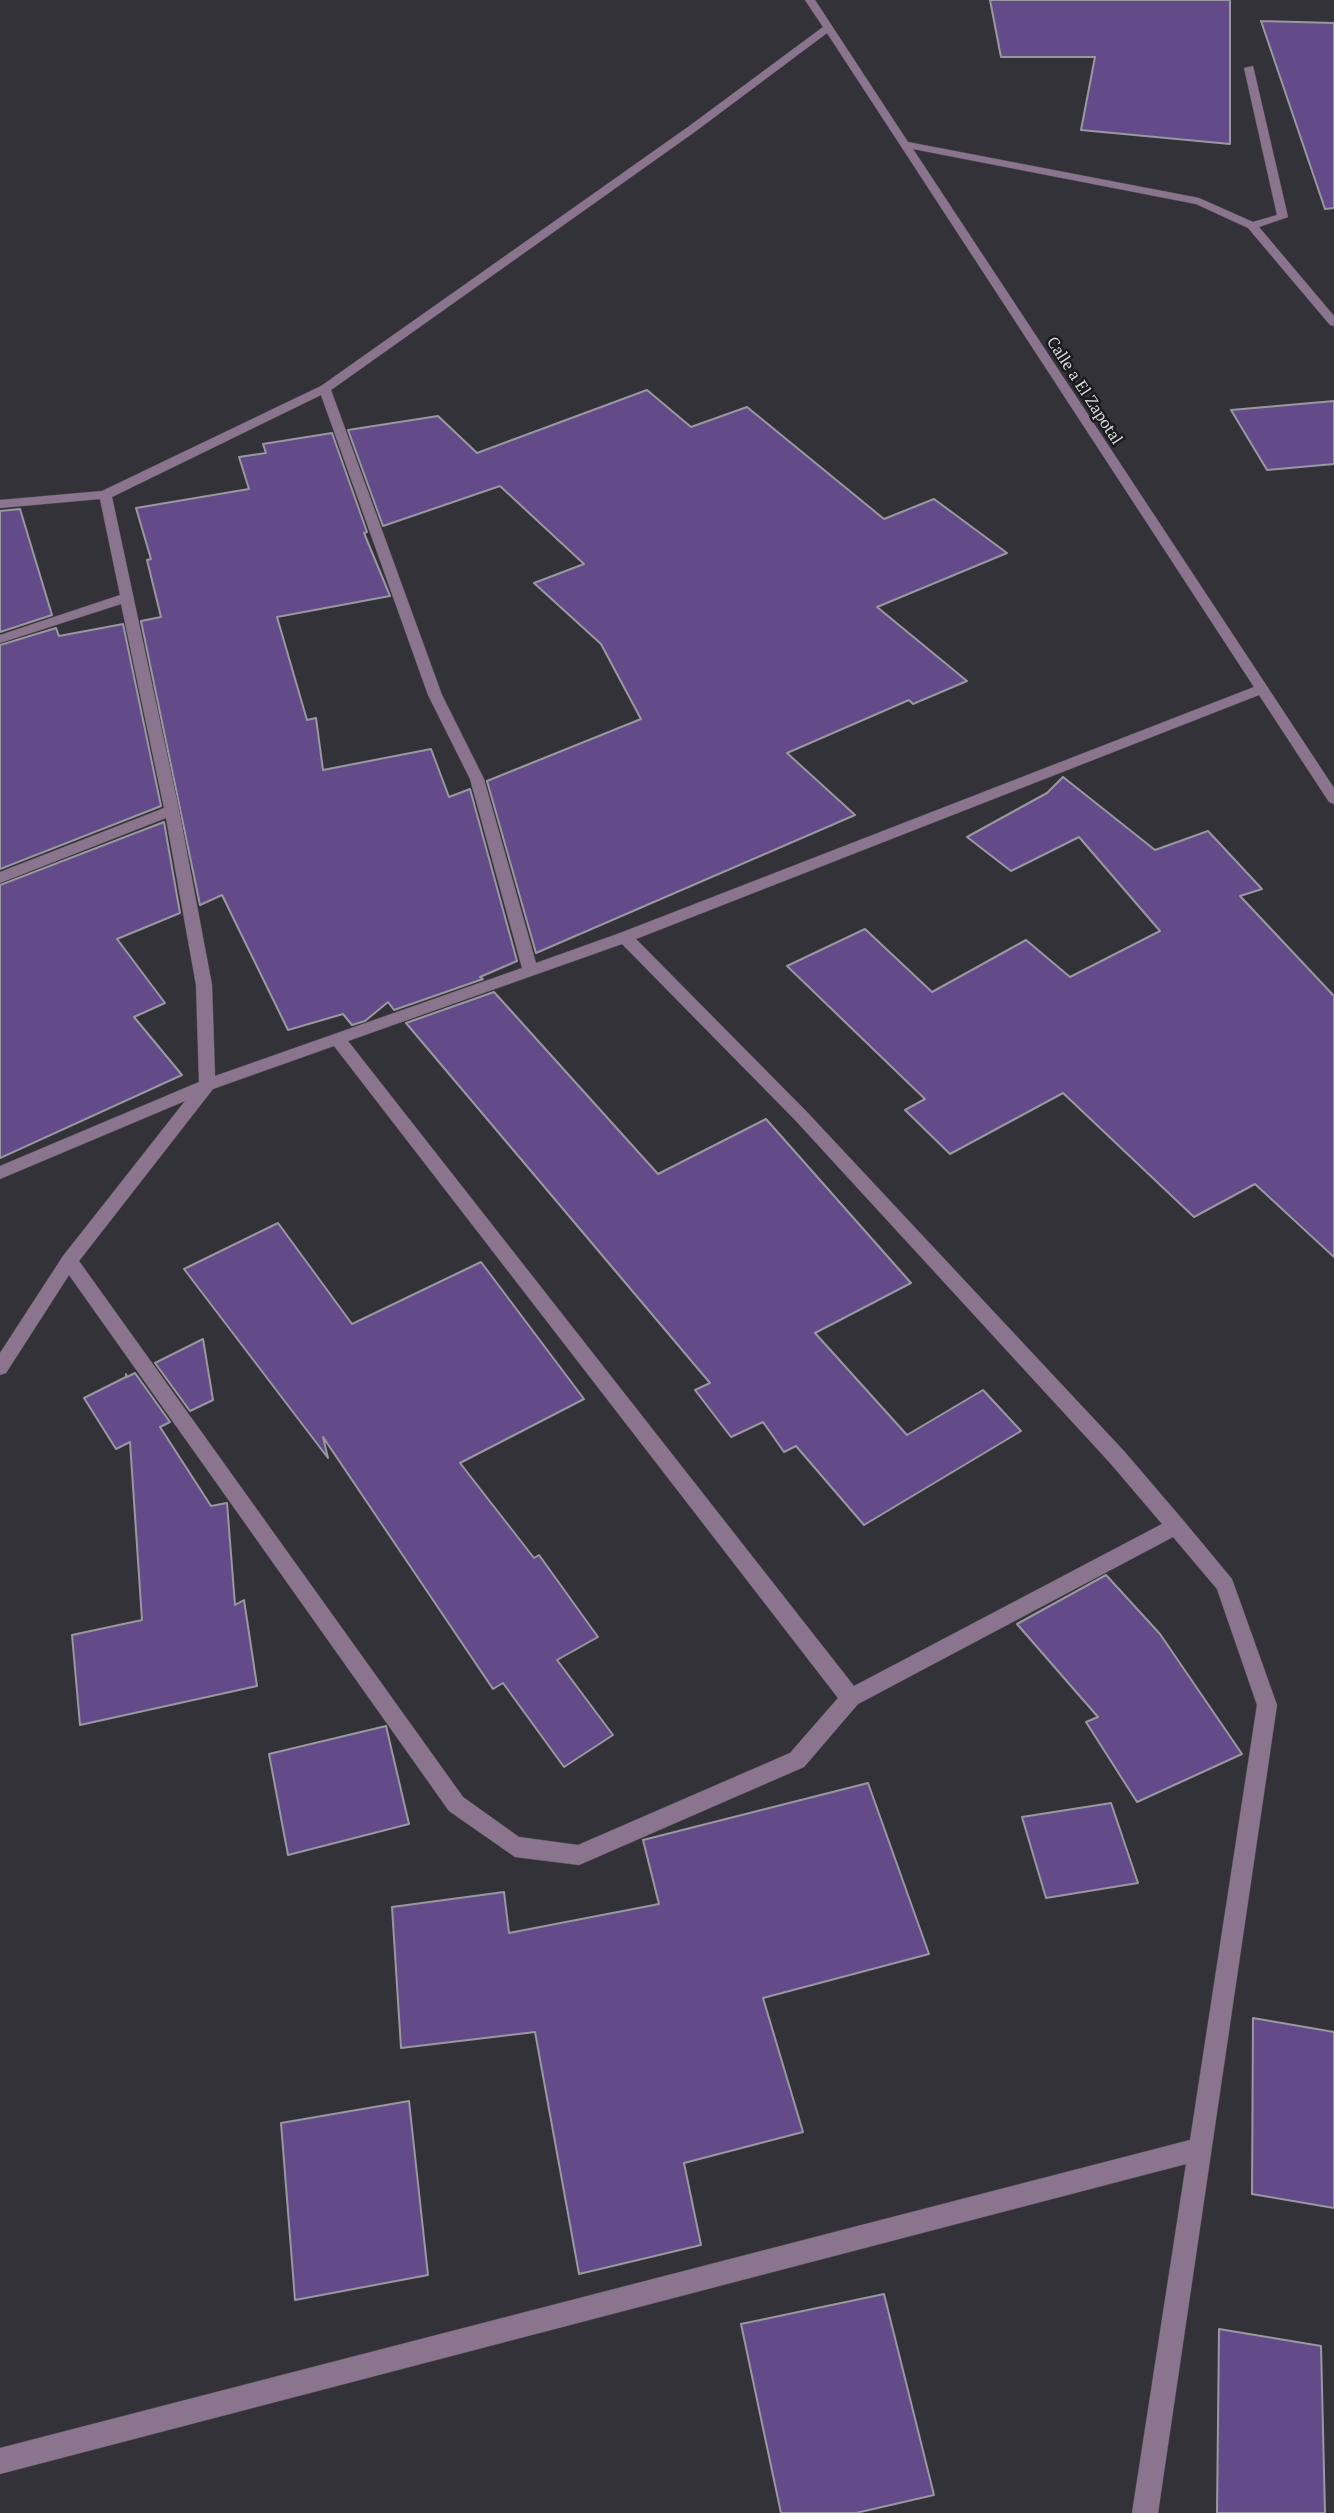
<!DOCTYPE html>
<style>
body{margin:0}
canvas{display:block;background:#343239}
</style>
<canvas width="1334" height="2513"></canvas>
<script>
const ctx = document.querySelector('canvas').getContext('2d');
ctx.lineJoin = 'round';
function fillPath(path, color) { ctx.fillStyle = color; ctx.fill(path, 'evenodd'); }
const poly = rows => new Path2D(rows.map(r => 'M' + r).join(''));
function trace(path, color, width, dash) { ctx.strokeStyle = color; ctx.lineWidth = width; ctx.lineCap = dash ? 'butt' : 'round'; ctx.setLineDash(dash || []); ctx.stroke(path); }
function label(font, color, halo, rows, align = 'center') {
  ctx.font = font + ' "PT Serif",serif'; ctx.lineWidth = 5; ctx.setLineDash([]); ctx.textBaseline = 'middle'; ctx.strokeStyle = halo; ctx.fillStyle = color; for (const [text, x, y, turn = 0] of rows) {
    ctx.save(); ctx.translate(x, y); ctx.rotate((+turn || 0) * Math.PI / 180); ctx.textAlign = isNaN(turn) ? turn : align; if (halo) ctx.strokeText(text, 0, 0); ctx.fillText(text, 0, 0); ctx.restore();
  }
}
const building = poly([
 [990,0,1230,0,1230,144,1081,130,1095,57,1001,57,990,0],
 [1261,21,1334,23,1334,208,1325,209,1261,21],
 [647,390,691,427,747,407,884,519,934,499,1007,553,877,607,967,681,913,704,909,700,787,753,855,815,536,953,487,781,641,719,601,644,534,583,584,564,500,486,383,526,348,430,438,416,477,453,647,390],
 [1334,401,1334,464,1267,470,1231,410,1334,401],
 [332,433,367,532,364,533,390,596,277,617,307,720,316,718,323,770,431,749,449,797,470,789,517,961,480,977,483,979,394,1010,388,1002,365,1021,352,1025,343,1014,288,1030,222,895,200,905,141,621,161,617,147,560,151,559,136,508,249,489,239,457,266,453,263,444,332,433],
 [20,509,52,615,0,632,0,511,20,509],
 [123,624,161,806,0,869,0,645,56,628,59,636,123,624],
 [1063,777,1155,850,1208,831,1262,889,1240,896,1334,996,1334,1257,1255,1184,1194,1217,1063,1093,950,1154,905,1110,925,1099,787,966,865,929,932,992,1026,940,1070,977,1160,931,1079,837,1011,871,967,837,1047,793,1063,777],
 [164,822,180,913,117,939,165,1003,134,1017,182,1075,0,1158,0,885,164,822],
 [494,992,658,1174,766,1119,911,1283,815,1333,907,1435,983,1390,1021,1431,864,1525,796,1446,784,1452,763,1422,731,1437,695,1390,710,1383,406,1023,494,992],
 [278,1223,352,1324,481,1262,584,1399,460,1463,534,1558,539,1555,598,1637,557,1660,613,1735,564,1767,503,1683,493,1689,323,1437,328,1458,184,1269,278,1223],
 [203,1339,213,1400,190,1411,155,1363,203,1339],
 [135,1373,170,1422,160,1427,211,1506,227,1503,235,1605,244,1600,257,1686,80,1725,72,1635,142,1620,130,1442,116,1449,84,1398,126,1377,126,1374,127,1377,135,1373],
 [1106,1575,1160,1634,1242,1754,1137,1802,1086,1722,1098,1717,1017,1624,1106,1575],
 [386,1726,409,1824,288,1855,269,1754,386,1726],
 [868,1783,929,1954,763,1998,803,2132,684,2163,701,2245,579,2274,535,2032,401,2048,392,1907,504,1892,509,1933,659,1904,643,1840,868,1783],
 [1111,1803,1138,1883,1046,1898,1022,1817,1111,1803],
 [1253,2018,1334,2032,1334,2208,1252,2194,1253,2018],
 [409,2101,428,2275,295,2300,281,2123,409,2101],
 [884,2294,934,2495,856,2513,781,2513,741,2324,884,2294],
 [1219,2329,1321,2346,1325,2513,1217,2513,1219,2329]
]);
fillPath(building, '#634b89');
trace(building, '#99979f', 2);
const minor = poly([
 [805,0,815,0,908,142,1199,198,1253,222,1277,215,1244,68,1253,66,1288,217,1259,227,1334,316,1334,326,1330,325,1248,228,1196,204,913,149,1334,788,1334,804,1329,802,1259,695,636,939,807,1112,1124,1451,1183,1520,1232,1579,1277,1705,1158,2513,1132,2513,1186,2164,0,2474,0,2448,1190,2140,1257,1705,1217,1589,1173,1537,858,1704,804,1767,579,1865,515,1857,449,1811,69,1275,6,1373,0,1375,0,1353,63,1256,185,1101,0,1179,0,1166,199,1082,196,985,166,818,0,883,0,872,164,808,121,604,0,643,0,635,120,595,100,499,0,508,0,500,102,491,321,386,688,127,823,27,805,0],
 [827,33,1254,687,620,933,536,963,484,779,442,695,331,390,696,131,827,33],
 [321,395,428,695,470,779,522,968,215,1076,212,985,179,810,112,497,321,395],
 [622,944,795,1120,1110,1463,1162,1524,854,1686,348,1041,622,944],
 [334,1046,838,1698,790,1753,578,1845,519,1837,463,1797,79,1261,213,1089,334,1046]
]);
trace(minor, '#525057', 1);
fillPath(minor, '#8b758e');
label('16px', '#d9d8dd', '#1b1a1d', [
 ["Calle a El Zapotal",1084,391,57]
]);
</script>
